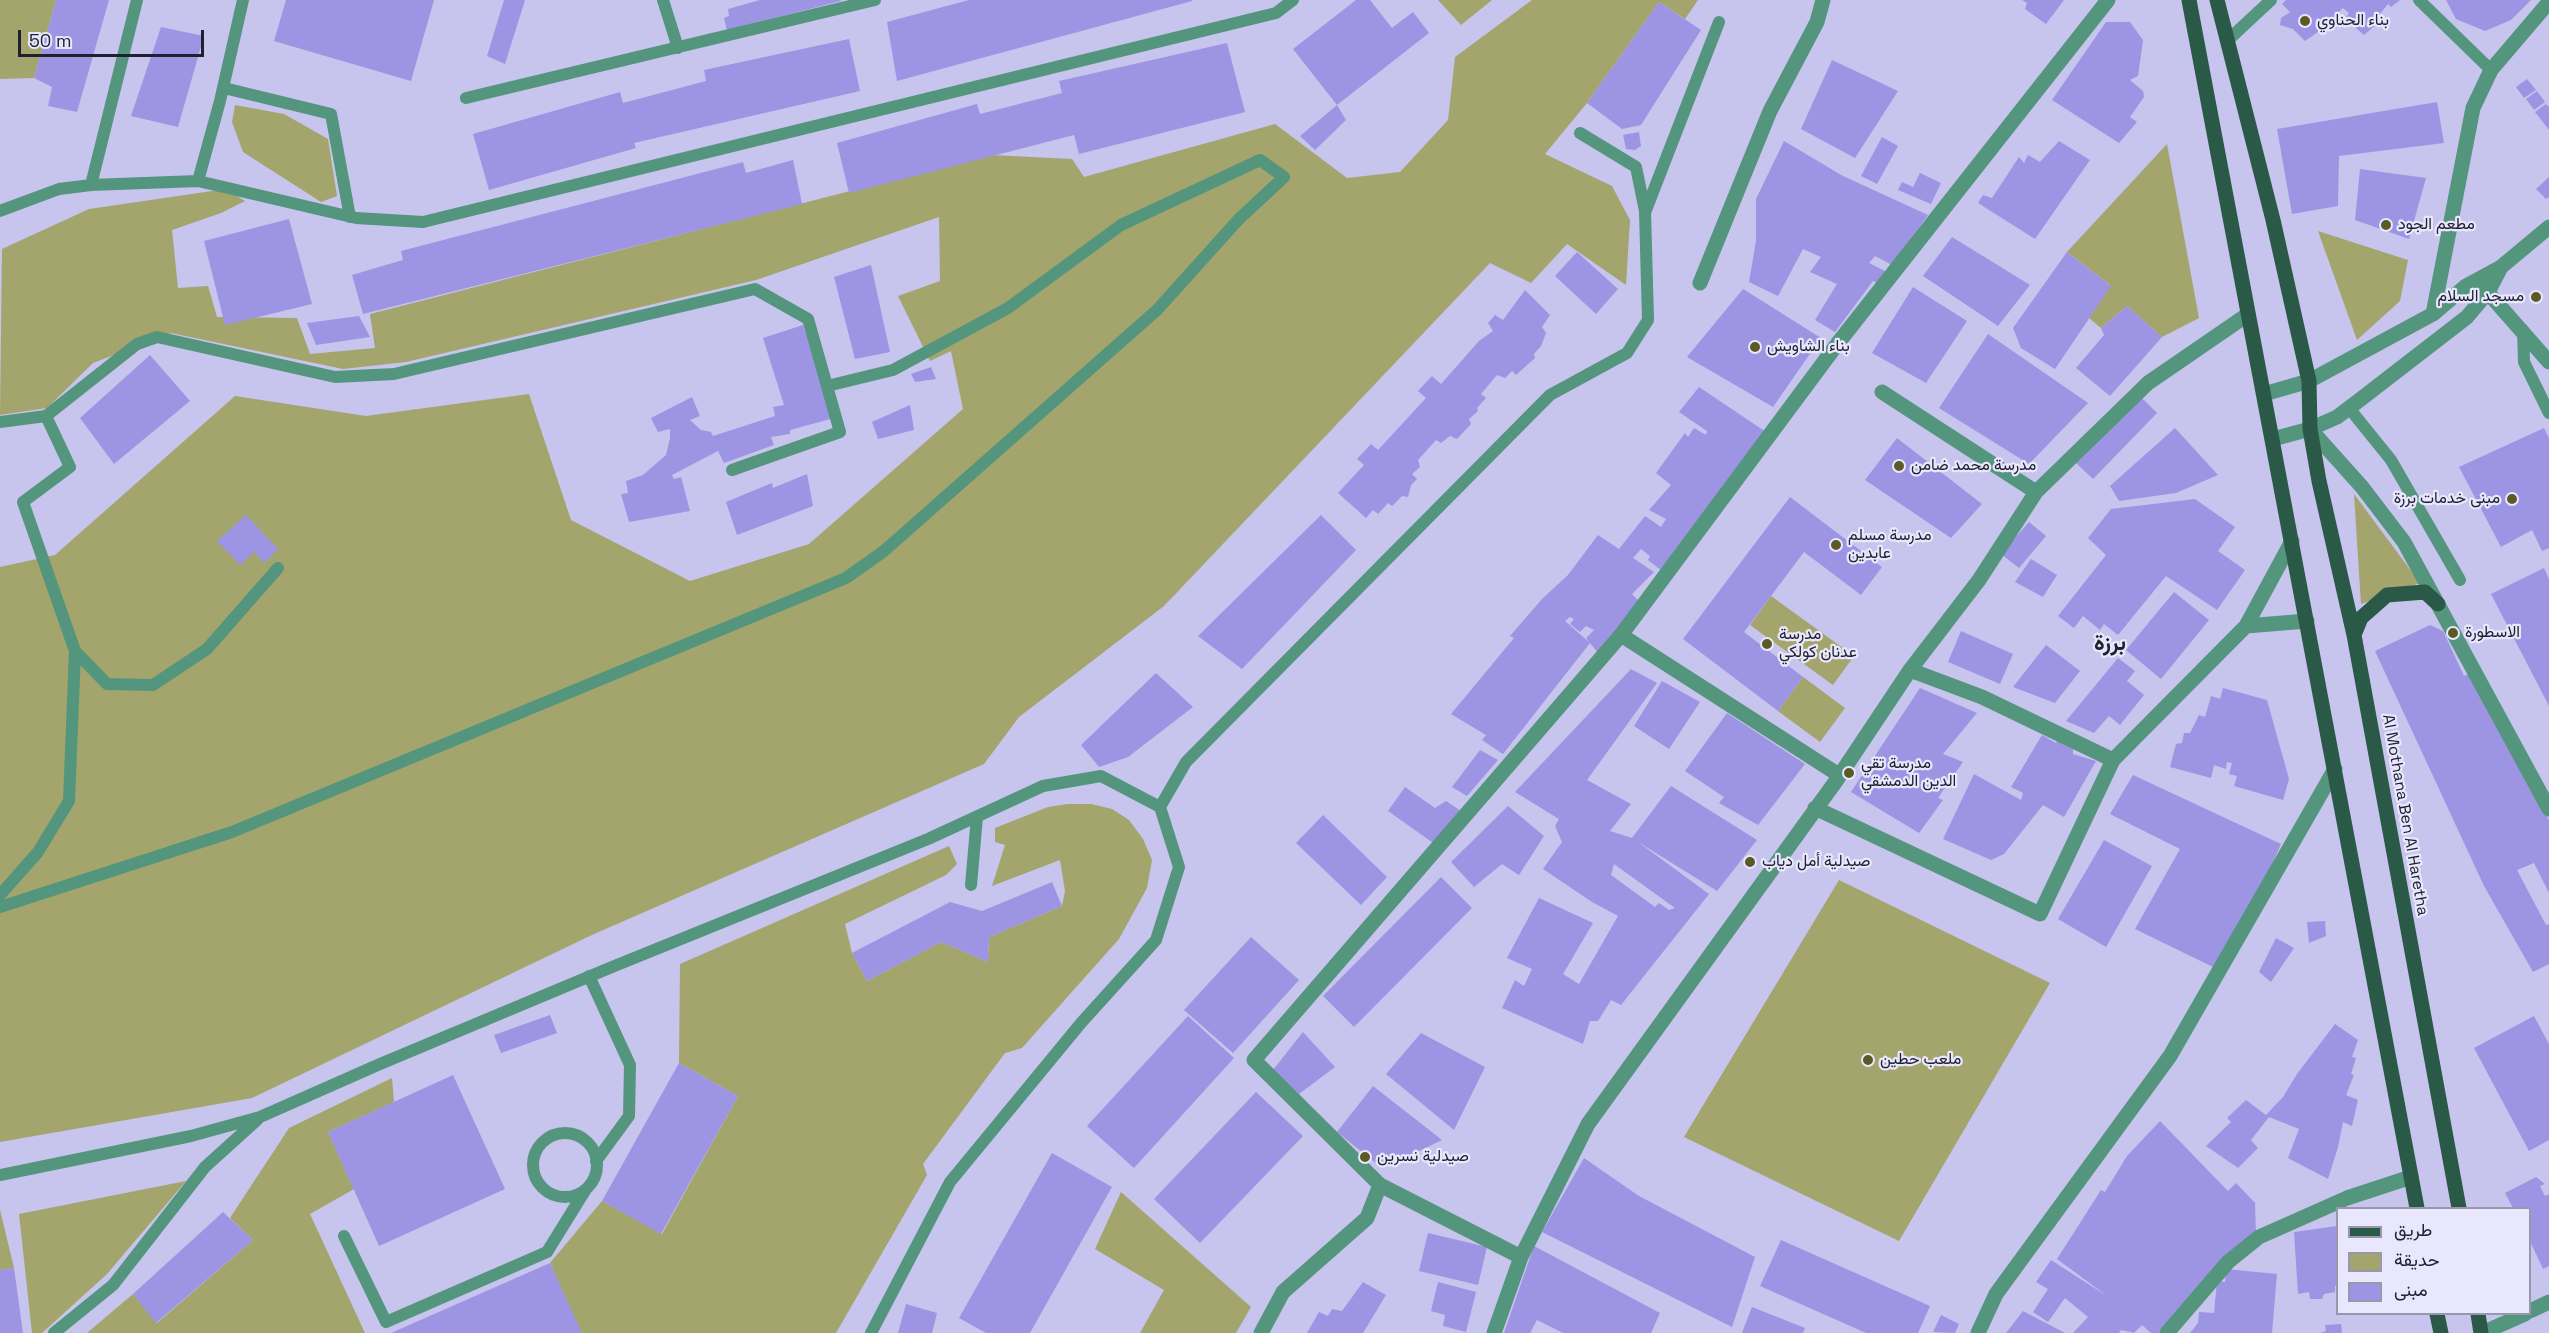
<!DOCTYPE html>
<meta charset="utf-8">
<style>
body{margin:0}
#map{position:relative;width:2549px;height:1333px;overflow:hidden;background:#c7c4ed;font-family:"Space Grotesk",Vazirmatn,sans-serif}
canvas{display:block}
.legend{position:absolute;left:2336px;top:1207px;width:195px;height:108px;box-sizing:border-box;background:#e8e7fd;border:2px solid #9897ab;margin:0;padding:8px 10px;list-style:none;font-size:18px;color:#21202f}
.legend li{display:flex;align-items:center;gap:12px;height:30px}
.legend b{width:30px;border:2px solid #9897ab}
.scale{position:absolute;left:18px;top:30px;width:186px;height:27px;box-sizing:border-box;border:3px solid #21202f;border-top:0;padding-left:8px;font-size:18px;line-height:21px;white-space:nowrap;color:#21202f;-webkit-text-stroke:4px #e8e7fd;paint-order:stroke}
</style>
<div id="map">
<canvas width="2549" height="1333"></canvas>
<ul class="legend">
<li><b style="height:8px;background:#2a5948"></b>طريق</li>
<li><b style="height:16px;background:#a4a46d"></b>حديقة</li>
<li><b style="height:16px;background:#9d95e3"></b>مبنى</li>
</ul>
<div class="scale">50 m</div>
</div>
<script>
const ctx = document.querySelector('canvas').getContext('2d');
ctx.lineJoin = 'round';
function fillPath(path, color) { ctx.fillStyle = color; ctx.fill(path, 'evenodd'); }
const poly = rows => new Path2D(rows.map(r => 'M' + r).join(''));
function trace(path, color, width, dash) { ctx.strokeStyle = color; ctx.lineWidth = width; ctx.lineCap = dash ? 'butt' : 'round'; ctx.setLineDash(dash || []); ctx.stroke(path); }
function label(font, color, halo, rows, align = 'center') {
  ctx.font = font + ' "Space Grotesk",Vazirmatn,sans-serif'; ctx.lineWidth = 4.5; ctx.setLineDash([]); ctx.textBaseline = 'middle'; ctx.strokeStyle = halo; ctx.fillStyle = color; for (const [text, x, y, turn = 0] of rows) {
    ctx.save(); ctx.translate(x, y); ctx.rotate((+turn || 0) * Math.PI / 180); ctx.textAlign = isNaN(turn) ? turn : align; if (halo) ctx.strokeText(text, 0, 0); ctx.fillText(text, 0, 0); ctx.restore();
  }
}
fillPath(poly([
 [0,0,56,0,34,78,0,79],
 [1438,0,1492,0,1461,25],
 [1532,0,1698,0,1685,19,1659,2,1587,103,1545,154,1612,186,1630,220,1626,285,1567,244,1531,283,1490,263,1164,606,1019,717,984,764,594,934,252,1098,0,1142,0,567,55,555,235,396,366,416,529,394,571,520,690,581,809,544,963,409,951,351,930,361,898,296,940,281,939,217,756,280,406,362,343,369,171,333,93,363,47,408,0,415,2,249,89,209,226,189,245,201,221,213,172,230,178,288,208,286,217,317,297,318,310,354,375,348,370,314,991,155,1072,159,1084,177,1275,124,1347,178,1400,172,1448,120,1455,57],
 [235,105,284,114,328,139,337,196,321,202,243,152,232,122],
 [2167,144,2199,318,2162,337,2127,306,2101,328,2089,318,2110,285,2067,252],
 [2318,231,2408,260,2400,301,2357,340],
 [2354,494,2420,583,2361,604],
 [1771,596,1854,656,1833,685,1750,625],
 [1803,677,1845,708,1820,742,1778,711],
 [1068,804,1091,804,1112,809,1129,820,1143,839,1152,860,1147,888,1119,939,1022,1048,1005,1053,923,1164,927,1175,836,1333,581,1333,550,1263,602,1201,662,1234,738,1096,679,1063,680,964,949,846,957,864,946,875,845,924,852,953,867,981,941,942,988,962,989,937,1062,906,1065,891,1060,860,992,886,1005,845,995,842,995,828,1048,807],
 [1839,880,2050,983,1899,1241,1684,1137],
 [392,1078,394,1102,328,1132,354,1189,310,1214,365,1333,87,1333,133,1294,157,1323,253,1240,230,1218,289,1128],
 [186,1181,107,1274,42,1333,32,1333,19,1214],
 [1121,1192,1251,1307,1236,1333,1140,1333,1164,1290,1095,1249],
 [0,1210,14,1268,0,1270]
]), '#a4a46d');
fillPath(poly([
 [56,0,109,0,77,112,48,106,52,87,34,78],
 [286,0,434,0,411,81,274,41],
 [504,0,525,0,505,64,487,56],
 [760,0,841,0,841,1,727,30,724,18,729,16,728,9],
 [969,0,1192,0,1192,1,897,81,887,22],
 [1356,0,1370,0,1392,28,1413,12,1429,33,1337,105,1293,49],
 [2022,0,2064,0,2046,24,2025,9,2027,3],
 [2286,0,2400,0,2391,7,2388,4,2375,20,2379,22,2364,35,2345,19,2349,13,2343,8,2318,32,2305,41,2293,29,2280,25,2281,18,2290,12,2282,4],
 [2446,0,2531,0,2511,20,2485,31,2456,19],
 [1659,2,1701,30,1641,125,1622,129,1587,103],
 [2106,22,2130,22,2143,40,2138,76,2130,80,2143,91,2144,97,2130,117,2137,122,2119,143,2052,100],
 [161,27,204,36,178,127,131,116],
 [849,39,860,91,634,143,636,148,489,190,473,134,620,92,623,103,706,81,704,70],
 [1227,43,1245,112,1079,154,1074,135,849,193,837,143,977,104,980,114,1062,93,1059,81],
 [1832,60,1898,91,1855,158,1801,129],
 [2527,79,2536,90,2524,98,2516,87],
 [2537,91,2545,102,2534,110,2526,99],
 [2437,102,2444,143,2339,156,2338,206,2292,214,2277,129],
 [2546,104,2549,107,2549,130,2535,112],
 [1337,105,1346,120,1315,150,1300,136],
 [1639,132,1641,146,1635,150,1626,149,1623,135],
 [1882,137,1898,146,1877,184,1861,176],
 [1784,141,1843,176,1928,215,1892,265,1875,256,1869,263,1885,271,1879,284,1873,281,1835,332,1815,320,1837,284,1810,272,1821,257,1803,249,1778,296,1749,282,1756,241,1756,199],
 [2059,141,2090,160,2035,239,1978,203,1983,195,1992,198,2019,157,2024,163,2028,155,2040,162],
 [793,160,802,204,363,314,352,275,403,260,401,251,743,162,746,173],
 [2360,169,2426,178,2409,239,2355,220],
 [1920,173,1941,183,1931,204,1898,190,1902,182,1913,187],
 [2549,177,2549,197,2546,199,2536,189],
 [289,219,312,304,225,325,204,241],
 [1952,237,2030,285,1998,326,1923,276],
 [1577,252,1618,289,1596,314,1555,276],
 [2067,252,2111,286,2055,369,2021,348,2013,328],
 [871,265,890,352,855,359,834,277],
 [1913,287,1967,321,1926,383,1872,353],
 [1743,289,1821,338,1773,407,1687,357],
 [1525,290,1550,315,1542,327,1546,333,1541,346,1534,354,1535,358,1516,375,1512,371,1505,378,1497,375,1481,394,1486,398,1477,408,1478,411,1469,419,1471,424,1457,439,1450,436,1441,443,1436,440,1418,460,1420,467,1412,474,1417,479,1411,485,1408,497,1402,496,1392,506,1388,503,1378,514,1373,510,1366,518,1338,493,1364,465,1357,459,1371,444,1378,450,1426,398,1418,391,1432,376,1441,384,1479,341,1493,331,1488,323,1495,315,1503,320],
 [2127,306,2162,337,2110,396,2076,368,2104,335,2101,328],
 [359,316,370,337,316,345,307,323],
 [803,325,834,418,790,430,790,434,771,437,774,445,724,463,718,451,672,475,674,479,681,477,690,511,629,522,621,494,628,493,626,481,643,475,666,455,670,438,670,429,658,432,651,418,692,397,700,416,690,420,701,430,711,432,713,436,775,416,773,407,784,405,763,338],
 [1988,334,2088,403,2029,464,1939,408],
 [150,355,190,401,114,464,80,418],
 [931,367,936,379,915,382,911,374],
 [1699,387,1766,432,1662,571,1648,560,1650,556,1641,549,1633,558,1654,572,1632,594,1642,604,1598,653,1586,638,1594,630,1586,626,1580,632,1570,624,1574,619,1570,617,1565,621,1590,643,1503,754,1482,740,1486,735,1451,714,1514,638,1510,636,1542,599,1568,575,1598,535,1619,549,1645,516,1661,527,1666,519,1649,510,1671,485,1656,473,1685,433,1688,437,1694,428,1706,435,1707,431,1679,412],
 [2141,397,2157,413,2093,479,2076,463],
 [910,405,914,430,878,439,872,422],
 [2175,428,2218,475,2176,493,2119,501,2110,486],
 [2544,428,2549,438,2549,548,2542,551,2532,530,2501,547,2459,467],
 [1897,438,1982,504,1951,538,1865,480],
 [807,474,813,506,737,535,726,502,772,483,773,488],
 [1790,497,1882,567,1861,595,1804,552,1744,632,1803,677,1778,711,1683,639],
 [2195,499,2235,527,2218,551,2245,570,2217,610,2166,576,2118,635,2104,624,2100,630,2083,616,2074,628,2058,616,2106,555,2088,538,2111,509],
 [246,515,278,549,264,563,254,552,240,565,217,541],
 [1321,515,1356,550,1242,669,1198,636],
 [2029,522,2046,536,2019,568,2001,554],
 [2031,559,2057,575,2043,597,2015,582],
 [2544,568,2549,579,2549,706,2491,594],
 [2174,592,2209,620,2161,679,2126,650],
 [2430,625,2443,631,2464,676,2471,673,2549,820,2549,893,2534,863,2517,870,2546,925,2549,924,2549,964,2533,972,2484,886,2375,651],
 [1961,631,2013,654,2000,684,1948,662],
 [2046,645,2080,671,2055,703,2013,687],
 [2118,658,2135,671,2127,681,2144,695,2120,725,2109,716,2094,733,2066,721],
 [1631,669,1657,683,1587,780,1631,804,1610,831,1632,838,1671,786,1757,840,1717,891,1638,842,1709,894,1621,1005,1611,1000,1598,1021,1590,1021,1583,1044,1502,1008,1515,980,1524,986,1532,969,1507,958,1539,898,1593,923,1563,974,1579,984,1618,916,1592,902,1543,869,1562,842,1555,826,1559,819,1515,792],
 [1614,864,1675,908,1669,910,1659,903,1655,907,1611,875],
 [1156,673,1193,707,1128,757,1099,767,1081,745],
 [1662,681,1700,702,1669,749,1634,726],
 [1920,688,1977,713,1943,754,1963,762,1938,798,1943,800,1919,833,1851,792],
 [2223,688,2267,700,2289,779,2283,800,2234,786,2237,776,2229,774,2232,763,2227,762,2226,769,2214,765,2211,778,2170,767,2176,744,2182,743,2184,733,2190,733,2199,715,2205,717,2211,696,2220,699],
 [1727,713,1805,764,1758,825,1719,803,1724,797,1685,771],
 [2042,735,2056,743,2058,739,2073,747,2073,754,2096,761,2064,817,2043,805,2004,854,1991,860,1943,839,1974,774,2021,800,2023,793,2011,787],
 [1480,750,1498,760,1467,796,1452,787],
 [2133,775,2281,844,2261,889,2213,967,2135,929,2180,849,2110,814],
 [1405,787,1435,808,1446,801,1461,811,1436,845,1388,811],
 [1508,806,1544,836,1519,875,1502,864,1474,887,1451,862],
 [1323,815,1387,877,1361,905,1296,843],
 [2104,840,2152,866,2106,947,2058,919],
 [1441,877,1472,908,1354,1027,1323,996],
 [1052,882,1062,906,989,937,988,962,941,942,867,981,852,953,950,902,982,911],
 [2325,921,2326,936,2309,943,2307,922],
 [1251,937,1299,980,1233,1053,1184,1010],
 [2276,938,2294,948,2271,982,2259,972],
 [550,1015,557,1033,501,1053,494,1035],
 [1188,1016,1234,1058,1134,1168,1087,1126],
 [2534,1016,2549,1044,2549,1140,2529,1151,2474,1048],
 [2335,1024,2358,1040,2352,1057,2356,1058,2351,1074,2354,1075,2346,1095,2358,1100,2352,1126,2343,1122,2338,1147,2328,1179,2288,1158,2299,1129,2269,1117,2251,1140,2258,1148,2238,1168,2206,1146,2231,1122,2227,1118,2246,1100,2266,1115,2283,1097,2297,1074],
 [1303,1032,1335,1067,1299,1094,1273,1070],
 [1421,1033,1485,1067,1454,1130,1386,1074],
 [679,1063,738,1096,661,1234,602,1201],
 [453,1075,505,1189,379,1246,328,1132],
 [1373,1086,1442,1140,1390,1165,1377,1164,1337,1132],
 [1256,1092,1303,1136,1200,1243,1154,1199],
 [2160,1121,2228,1191,2236,1183,2255,1203,2256,1234,2161,1333,2151,1333,2142,1325,2134,1333,2121,1330,2119,1333,2073,1333,2088,1317,2065,1298,2048,1322,2033,1312,2048,1289,2036,1282,2051,1260,2107,1296,2057,1259,2101,1190,2105,1192,2127,1156],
 [1052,1153,1112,1187,1030,1333,986,1333,959,1318],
 [1584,1158,1639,1196,1755,1257,1732,1327,1542,1232],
 [2536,1177,2545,1184,2540,1186,2545,1196,2549,1194,2549,1266,2543,1269,2530,1241,2530,1208,2513,1208,2505,1193],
 [223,1212,253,1240,156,1323,133,1294],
 [2337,1226,2337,1286,2335,1286,2335,1292,2324,1294,2322,1299,2310,1299,2309,1292,2298,1294,2294,1232],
 [1428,1233,1487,1247,1478,1285,1419,1271],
 [1781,1240,1930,1306,1918,1333,1866,1333,1760,1286],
 [1534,1246,1660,1313,1651,1333,1563,1333,1537,1320,1530,1333,1504,1333],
 [550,1263,582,1333,391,1333],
 [14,1268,23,1333,0,1333,0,1270],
 [2226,1269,2277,1274,2272,1333,2190,1333,2198,1323,2199,1312,2214,1313,2217,1281,2225,1282],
 [1363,1282,1386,1295,1363,1333,1307,1333,1319,1312,1328,1316,1332,1309,1342,1311],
 [1438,1282,1476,1292,1466,1332,1443,1326,1445,1315,1431,1311],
 [906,1304,937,1313,932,1333,898,1333],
 [1752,1307,1805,1328,1803,1333,1742,1333],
 [2023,1311,2065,1333,2006,1333],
 [1941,1315,1959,1324,1955,1333,1933,1332],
 [2341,1324,2342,1333,2320,1333,2326,1331,2325,1325]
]), '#9d95e3');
trace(poly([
 [663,0,678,48],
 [2419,0,2491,70],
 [2227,41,2271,0],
 [224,88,331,114,350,217],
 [466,98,875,0],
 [198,181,220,101,243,0],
 [91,185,137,0],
 [1646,210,1719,22],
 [0,211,59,189,91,185,198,181,356,218,423,222,1276,13,1293,0],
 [2523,330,2524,362,2549,413],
 [2349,408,2391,460,2460,580],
 [46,416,70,467,23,502,75,651,107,684,153,685,207,649,278,568],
 [0,422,46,416,137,344,157,337,335,377,394,374,755,289,808,319,840,432,732,470],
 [1160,807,1186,762,1550,395,1627,353,1648,320,1645,211,1636,167,1580,133],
 [971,885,977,817],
 [0,895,38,852,69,801,75,651],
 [0,907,232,832,846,578,884,551,1157,310,1238,220,1284,177,1260,160,1121,225,1008,308,893,370,827,386],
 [589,976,630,1065,629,1116,596,1161],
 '533 1165a32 32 0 1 1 64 0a32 32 0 1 1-64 0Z',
 [0,1175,191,1136,260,1117,380,1064,612,967,928,839,1043,786,1101,776,1160,807,1179,867,1156,940,1081,1023,950,1182,871,1333],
 [344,1236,386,1322,547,1252,586,1189],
 [54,1333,113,1285,205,1167,257,1120]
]), '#53957d', 12);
trace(poly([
 [1700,283,1770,111,1817,22,1823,0],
 [2483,287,2549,362],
 [2433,314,2473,108,2491,70,2549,2],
 [1882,392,2036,492],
 [2264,394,2309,381,2433,314,2466,286,2501,267,2549,227],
 [2310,429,2362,487,2404,542,2549,809],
 [2273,439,2310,429,2337,417,2357,402,2467,317,2488,292,2501,267],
 [2246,626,2307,621],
 [1621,635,1839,775],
 [1910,670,1982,697,2113,760,2246,626,2292,541],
 [1815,808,2040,914,2113,760],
 [1380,1185,1521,1257],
 [2530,1311,2549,1302],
 [1261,1333,1283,1292,1367,1218,1380,1185,1254,1060,1621,635,1838,343,2108,0],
 [1494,1333,1521,1257,1588,1124,1836,781,1910,670,1979,580,2036,492,2148,383,2247,315],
 [1978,1333,1996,1294,2170,1056,2335,769],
 [2167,1333,2228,1262,2259,1237,2347,1198,2411,1177],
 [2482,1333,2525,1314]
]), '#53957d', 15);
trace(poly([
 [2189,0,2417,1208],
 [2217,0,2273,220,2309,381,2310,429,2319,481,2354,635,2459,1208],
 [2354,635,2361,618,2387,595,2425,592,2438,604],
 [2437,1314,2441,1333],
 [2478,1314,2481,1333]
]), '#2a5948', 15);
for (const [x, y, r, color] of [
 [2305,21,6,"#5b5a26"],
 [2386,225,6,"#5b5a26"],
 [2536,297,6,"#5b5a26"],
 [1755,347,6,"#5b5a26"],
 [1899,466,6,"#5b5a26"],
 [2512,499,6,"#5b5a26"],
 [1836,545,6,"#5b5a26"],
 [2453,633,6,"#5b5a26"],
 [1767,644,6,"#5b5a26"],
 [1849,773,6,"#5b5a26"],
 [1750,862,6,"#5b5a26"],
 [1868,1060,6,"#5b5a26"],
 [1365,1157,6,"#5b5a26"]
]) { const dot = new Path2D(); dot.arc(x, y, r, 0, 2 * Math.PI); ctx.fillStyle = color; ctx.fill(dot); trace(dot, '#e8e7fd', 2); }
label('16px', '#21202f', '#e8e7fd', [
 ["بناء الحناوي",2317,21],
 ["مطعم الجود",2398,225],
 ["مسجد السلام",2524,297,"right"],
 ["بناء الشاويش",1767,347],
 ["مدرسة محمد ضامن",1911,466],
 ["مبنى خدمات برزة",2500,499,"right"],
 ["مدرسة مسلم",1848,536],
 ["عابدين",1848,554],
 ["الاسطورة",2465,633],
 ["مدرسة",1779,635],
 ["عدنان كولكي",1779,653],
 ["مدرسة تقي",1861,764],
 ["الدين الدمشقي",1861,782],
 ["صيدلية أمل دياب",1762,862],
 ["ملعب حطين",1880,1060],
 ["صيدلية نسرين",1377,1157]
], 'left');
label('16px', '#21202f', '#e8e7fd', [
 ["Al Mothana Ben Al Haretha",2405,815,80]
]);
label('bold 22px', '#21202f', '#e8e7fd', [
 ["برزة",2110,644]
]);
</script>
